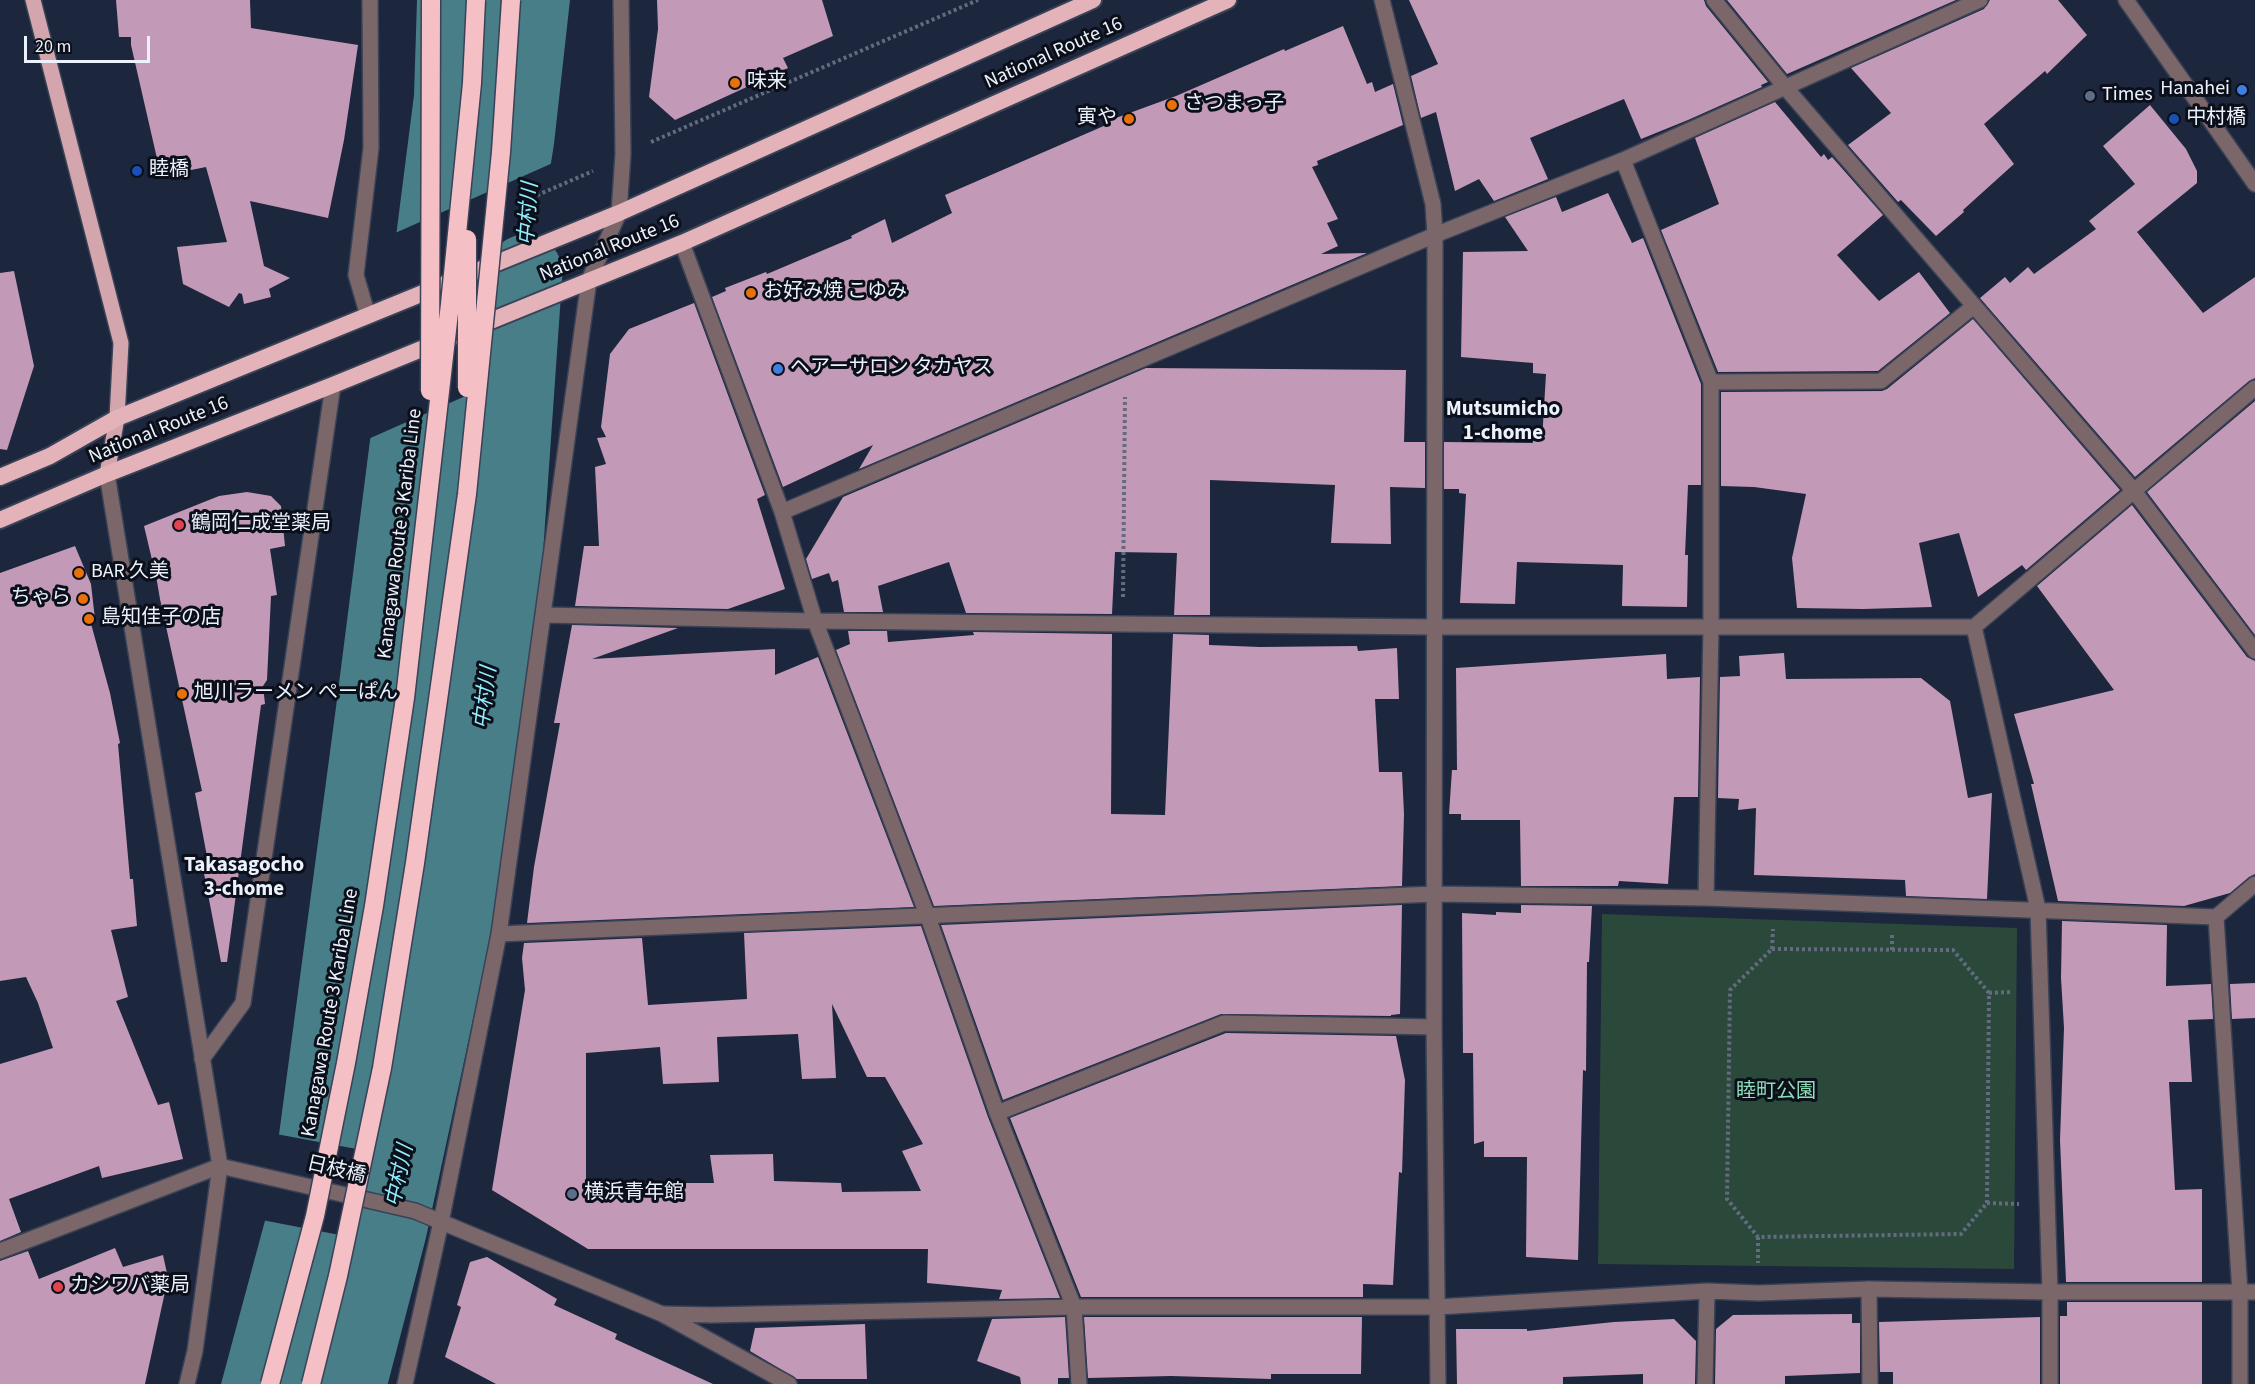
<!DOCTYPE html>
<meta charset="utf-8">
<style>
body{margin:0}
#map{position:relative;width:2255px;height:1384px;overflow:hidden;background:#1c263c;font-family:"Source Sans 3",sans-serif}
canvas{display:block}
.scale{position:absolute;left:24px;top:36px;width:126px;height:27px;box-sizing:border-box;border:3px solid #ebf1fd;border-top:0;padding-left:8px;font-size:18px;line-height:21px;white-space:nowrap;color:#ebf1fd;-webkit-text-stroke:4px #0b0f19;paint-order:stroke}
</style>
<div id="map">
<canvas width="2255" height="1384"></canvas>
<div class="scale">20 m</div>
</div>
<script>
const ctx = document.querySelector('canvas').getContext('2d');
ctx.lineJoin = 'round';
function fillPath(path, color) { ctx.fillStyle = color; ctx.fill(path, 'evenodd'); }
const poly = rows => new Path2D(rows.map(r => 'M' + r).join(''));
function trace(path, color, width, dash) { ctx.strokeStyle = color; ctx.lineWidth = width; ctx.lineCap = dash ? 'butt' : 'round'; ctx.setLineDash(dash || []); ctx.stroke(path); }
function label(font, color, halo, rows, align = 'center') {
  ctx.font = font + ' "Source Sans 3","Noto Sans JP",sans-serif'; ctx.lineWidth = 6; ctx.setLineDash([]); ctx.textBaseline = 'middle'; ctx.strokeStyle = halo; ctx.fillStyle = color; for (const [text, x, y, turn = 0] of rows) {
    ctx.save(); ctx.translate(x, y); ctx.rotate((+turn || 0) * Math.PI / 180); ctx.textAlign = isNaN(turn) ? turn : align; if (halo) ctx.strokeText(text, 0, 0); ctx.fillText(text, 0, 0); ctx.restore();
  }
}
fillPath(poly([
 [1602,914,2017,928,2014,1269,1598,1264]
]), '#2a493b');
fillPath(poly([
 [417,0,570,0,554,144,409,1063,346,1384,221,1384,270,1202,336,707,414,95]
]), '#477e88');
fillPath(poly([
 [555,162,522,371,366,440,393,234],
 [276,1134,394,1156,376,1242,262,1220,267,1202]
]), '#1c263c');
trace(poly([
 [349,1384,389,1231,462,893,506,545,525,272]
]), '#477e88', 75);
fillPath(poly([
 [116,0,250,0,251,28,358,45,344,140,328,218,250,201,264,266,290,278,269,289,271,297,244,304,242,294,239,293,229,307,183,284,177,247,227,242,206,167,161,176,131,45,131,37,119,37],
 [657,0,822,0,833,36,783,58,788,68,675,120,649,97,658,29],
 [1409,0,1704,0,1706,6,1768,82,1761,85,1762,87,1688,120,1641,139,1624,99,1530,138,1548,179,1494,201,1479,179,1455,191,1436,112,1421,118,1411,76,1438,64],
 [1727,0,1956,0,1787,74],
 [1990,0,2058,0,2087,35,2047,74,2045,71,1984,124,2014,164,1963,210,1964,212,1936,236,1901,200,1898,202,1848,145,1891,113,1851,68,1984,9],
 [1343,26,1367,84,1372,82,1375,92,1393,84,1403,125,1317,161,1318,165,1312,167,1338,219,1327,223,1338,246,1321,254,1367,253,859,469,873,445,783,487,712,297,726,291,725,288,766,272,767,274,852,238,851,236,885,219,892,243,952,213,945,195,1106,125,1105,122,1176,96,1284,49,1285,51],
 [1775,102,1821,157,1824,154,1828,160,1832,157,1883,215,1837,255,1879,301,1919,272,1950,313,1878,371,1718,372,1661,230,1719,204,1695,138],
 [2150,105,2186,149,2197,171,2197,183,2137,232,2203,313,2255,277,2255,378,2249,381,2135,477,1980,298,2005,277,2010,283,2028,267,2034,274,2096,229,2089,221,2135,184,2103,146],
 [1608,193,1632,243,1643,238,1701,384,1701,485,1688,485,1685,555,1688,555,1687,607,1622,606,1623,565,1517,562,1515,604,1460,603,1466,494,1459,493,1459,489,1444,489,1444,442,1533,443,1532,440,1542,441,1546,374,1533,373,1533,363,1461,357,1463,252,1528,251,1505,217,1556,197,1562,212],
 [14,271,34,366,7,450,0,449,0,273],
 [694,303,765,495,757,499,785,589,728,609,575,606,584,546,599,546,595,467,606,464,597,438,606,437,601,427,610,354,629,329],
 [1973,319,2120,490,2026,570,2022,565,1978,597,1959,533,1919,543,1932,607,1863,609,1797,608,1792,558,1806,494,1754,487,1721,486,1721,392,1882,391,1887,389],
 [1146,368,1406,370,1404,442,1425,442,1425,488,1390,487,1391,544,1331,543,1335,485,1210,480,1210,615,1174,615,1177,553,1115,552,1112,614,966,613,949,562,878,586,883,612,844,612,838,580,832,582,829,573,812,579,806,559,843,497],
 [2255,401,2255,635,2147,492],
 [247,492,271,496,281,506,285,546,270,549,277,595,271,596,267,680,263,686,265,704,261,705,227,962,221,962,203,868,209,867,195,793,202,791,160,599,154,564,153,564,144,526,219,496],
 [2132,505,2247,657,2255,661,2255,874,2249,877,2230,893,2184,906,2058,901,2031,784,2034,784,2014,714,2114,690,2037,586],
 [75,546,91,584,95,619,90,620,110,693,120,743,118,744,130,879,133,879,137,926,111,930,128,997,116,1001,158,1105,169,1102,183,1159,102,1178,99,1166,9,1199,21,1232,0,1241,0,1064,53,1048,38,1003,26,977,0,981,0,573],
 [572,625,678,628,592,659,775,649,775,675,818,657,914,907,527,923,534,867,560,723,554,723],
 [848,631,887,631,888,642,974,635,973,632,1112,634,1111,814,1165,815,1173,634,1209,635,1209,645,1260,647,1357,646,1358,651,1397,648,1399,699,1375,699,1379,772,1402,772,1404,814,1402,886,934,906,836,650,850,644],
 [1784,653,1786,679,1921,678,1950,701,1968,798,1992,793,1987,899,1906,896,1905,880,1754,875,1756,808,1738,810,1739,799,1718,798,1720,677,1740,676,1739,656],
 [1666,654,1667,679,1700,677,1698,797,1674,797,1668,884,1619,881,1618,886,1521,886,1520,820,1461,820,1461,814,1449,814,1452,770,1457,770,1456,668],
 [1402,905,1400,1014,1391,1015,1391,1016,1221,1014,1003,1100,941,925],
 [1521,905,1592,906,1589,962,1587,962,1586,1071,1583,1070,1578,1260,1526,1257,1527,1157,1484,1157,1484,1141,1474,1144,1473,1053,1463,1053,1462,913,1496,915,1496,912,1521,913],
 [2062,921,2167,925,2166,986,2211,984,2213,1019,2188,1020,2192,1082,2169,1082,2175,1190,2202,1189,2202,1282,2066,1282,2060,1140,2064,1028,2061,978],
 [921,926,988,1117,1060,1298,999,1299,1002,1290,927,1283,928,1249,588,1249,492,1190,525,990,522,958,524,943,642,938,648,1005,747,999,744,933],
 [832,1004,867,1077,885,1077,923,1144,902,1151,921,1191,842,1192,841,1183,774,1181,773,1154,710,1155,714,1183,586,1183,586,1053,660,1047,663,1084,719,1082,717,1037,798,1034,802,1079,836,1078],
 [2255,983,2255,1018,2232,1019,2230,984],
 [1226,1033,1396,1036,1405,1080,1402,1173,1399,1172,1393,1285,1363,1284,1363,1297,1081,1297,1010,1118],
 [115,1248,123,1267,163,1255,168,1278,145,1384,0,1384,0,1261,28,1251,39,1279],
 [487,1257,557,1299,554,1305,617,1334,615,1339,713,1384,496,1384,445,1357,461,1307,457,1305,470,1262],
 [2067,1302,2202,1302,2202,1384,2060,1384,2060,1316,2067,1316],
 [1852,1314,1852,1323,1860,1323,1860,1373,1785,1376,1785,1384,1715,1384,1716,1329,1733,1315],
 [1065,1317,1069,1378,1058,1378,1058,1384,1021,1384,1020,1377,977,1361,992,1319],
 [1084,1317,1362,1317,1361,1374,1271,1374,1271,1379,1171,1376,1088,1378],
 [2040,1317,2040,1384,1893,1384,1893,1372,1880,1372,1879,1322],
 [1674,1319,1696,1341,1695,1384,1643,1384,1643,1374,1563,1377,1563,1384,1457,1384,1456,1329,1527,1329,1527,1331,1614,1322],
 [865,1324,867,1379,797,1379,750,1351,755,1328]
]), '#c29ab7');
const service = poly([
 [1711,382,1881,381,1974,306],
 [997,1113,1224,1023,1434,1027],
 [1869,1289,1870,1384]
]);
const minor = poly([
 [1382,0,1433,204,1435,235,1434,1027,1438,1384],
 [1714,0,1785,87,2134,491,2255,651],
 [1623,160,1711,382,1711,626,1706,898],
 [682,243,782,512,815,621,928,917,997,1113,1074,1307,1079,1384],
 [368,316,356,275,371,148,370,0],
 [107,474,220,1166,195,1351,187,1384],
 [782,512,1435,235,1623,160,1980,0],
 [544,615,815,621,1434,627,1974,627,2255,388],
 [1974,627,2038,909,2050,1292,2050,1384],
 [2216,917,2240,1293,2240,1384],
 [499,934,1434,894,1706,898,2216,917,2255,884],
 [202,1059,243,1003,333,385],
 [0,1251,220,1166],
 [662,1314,712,1315,1074,1307,1437,1307,1707,1291,1759,1293,1869,1289,2050,1292,2255,1292],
 [405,1384,441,1222,499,934,589,280,619,213,623,154,621,0],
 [1705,1384,1707,1291]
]);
const tertiary = poly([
 [2126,0,2255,184],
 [220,1166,415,1211,662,1314,789,1384]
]);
const primary = poly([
 [33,0,121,343,117,418,107,474]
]);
const trunk = poly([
 [0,477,50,456,117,418,619,213,1093,0],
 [0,520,107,474,333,385,682,243,1228,0]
]);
trace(service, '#394257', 18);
trace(minor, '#394257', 18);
trace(tertiary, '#394257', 18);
trace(primary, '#394257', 18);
trace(trunk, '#394257', 20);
trace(poly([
 [651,142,978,0],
 [526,200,593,171],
 [1123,597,1125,397],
 [1772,949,1953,950,1989,993,1987,1203,1961,1234,1758,1237,1727,1199,1730,990,1772,949],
 [1772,949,1773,929],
 [1892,950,1892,933],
 [1989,993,2012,992],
 [1987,1203,2019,1204],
 [1758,1237,1758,1263]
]), '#636c7e', 4, [3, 3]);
trace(service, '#7b6669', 15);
trace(minor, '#7b6669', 15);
trace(tertiary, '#7b6669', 15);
trace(primary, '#d2a6ac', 15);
trace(trunk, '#e3b3b9', 16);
const motorwayBridge = poly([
 [467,239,467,388],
 [430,391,431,0],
 [270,1384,315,1216,346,1063,374,906,405,698,450,304,472,83,476,0],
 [311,1384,338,1276,382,1068,415,863,467,494,501,152,511,0]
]);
trace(motorwayBridge, '#394257', 21, []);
trace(motorwayBridge, '#f4c0c6', 18);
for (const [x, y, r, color] of [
 [735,83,6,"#e8710a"],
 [2242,90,6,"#3f7fe0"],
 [2090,96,6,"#5c6f8a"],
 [1172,105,6,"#e8710a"],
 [1129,119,6,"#e8710a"],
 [2174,119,6,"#1a4fb4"],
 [137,171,6,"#1a4fb4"],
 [751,293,6,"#e8710a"],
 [778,369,6,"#3f7fe0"],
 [179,525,6,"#e0444e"],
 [79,573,6,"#e8710a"],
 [83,599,6,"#e8710a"],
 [89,619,6,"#e8710a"],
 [182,694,6,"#e8710a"],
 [572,1194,6,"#5c6f8a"],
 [58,1287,6,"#e0444e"]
]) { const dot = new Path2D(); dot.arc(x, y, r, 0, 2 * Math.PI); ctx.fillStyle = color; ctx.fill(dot); trace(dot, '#0b0f19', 2); }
label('20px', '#ebf1fd', '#0b0f19', [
 ["National Route 16",1054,54,-24],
 ["National Route 16",610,249,-22],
 ["National Route 16",159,431,-22],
 ["Kanagawa Route 3 Kariba Line",401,534,-83],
 ["Kanagawa Route 3 Kariba Line",331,1013,-80],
 ["日枝橋",336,1171,13]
]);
label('20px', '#ebf1fd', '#0b0f19', [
 ["味来",747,83],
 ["Hanahei",2230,90,"right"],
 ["Times",2102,96],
 ["さつまっ子",1184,105],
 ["寅や",1117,119,"right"],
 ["中村橋",2186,119],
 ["睦橋",149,171],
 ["お好み焼 こゆみ",763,293],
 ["ヘアーサロン タカヤス",790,369],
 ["鶴岡仁成堂薬局",191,525],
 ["BAR 久美",91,573],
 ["ちゃら",71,599,"right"],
 ["島知佳子の店",101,619],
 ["旭川ラーメン ぺーぱん",194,694],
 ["横浜青年館",584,1194],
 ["カシワバ薬局",70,1287]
], 'left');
label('20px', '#8fdcb9', '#0b0f19', [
 ["睦町公園",1776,1093]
]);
label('italic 21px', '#91edfd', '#0b0f19', [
 ["中村川",530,214,-86],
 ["中村川",487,698,-83],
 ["中村川",401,1176,-78]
]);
label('bold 21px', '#ebf1fd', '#0b0f19', [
 ["Mutsumicho",1503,410],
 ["1-chome",1503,434],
 ["Takasagocho",244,866],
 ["3-chome",244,890]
]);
</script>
